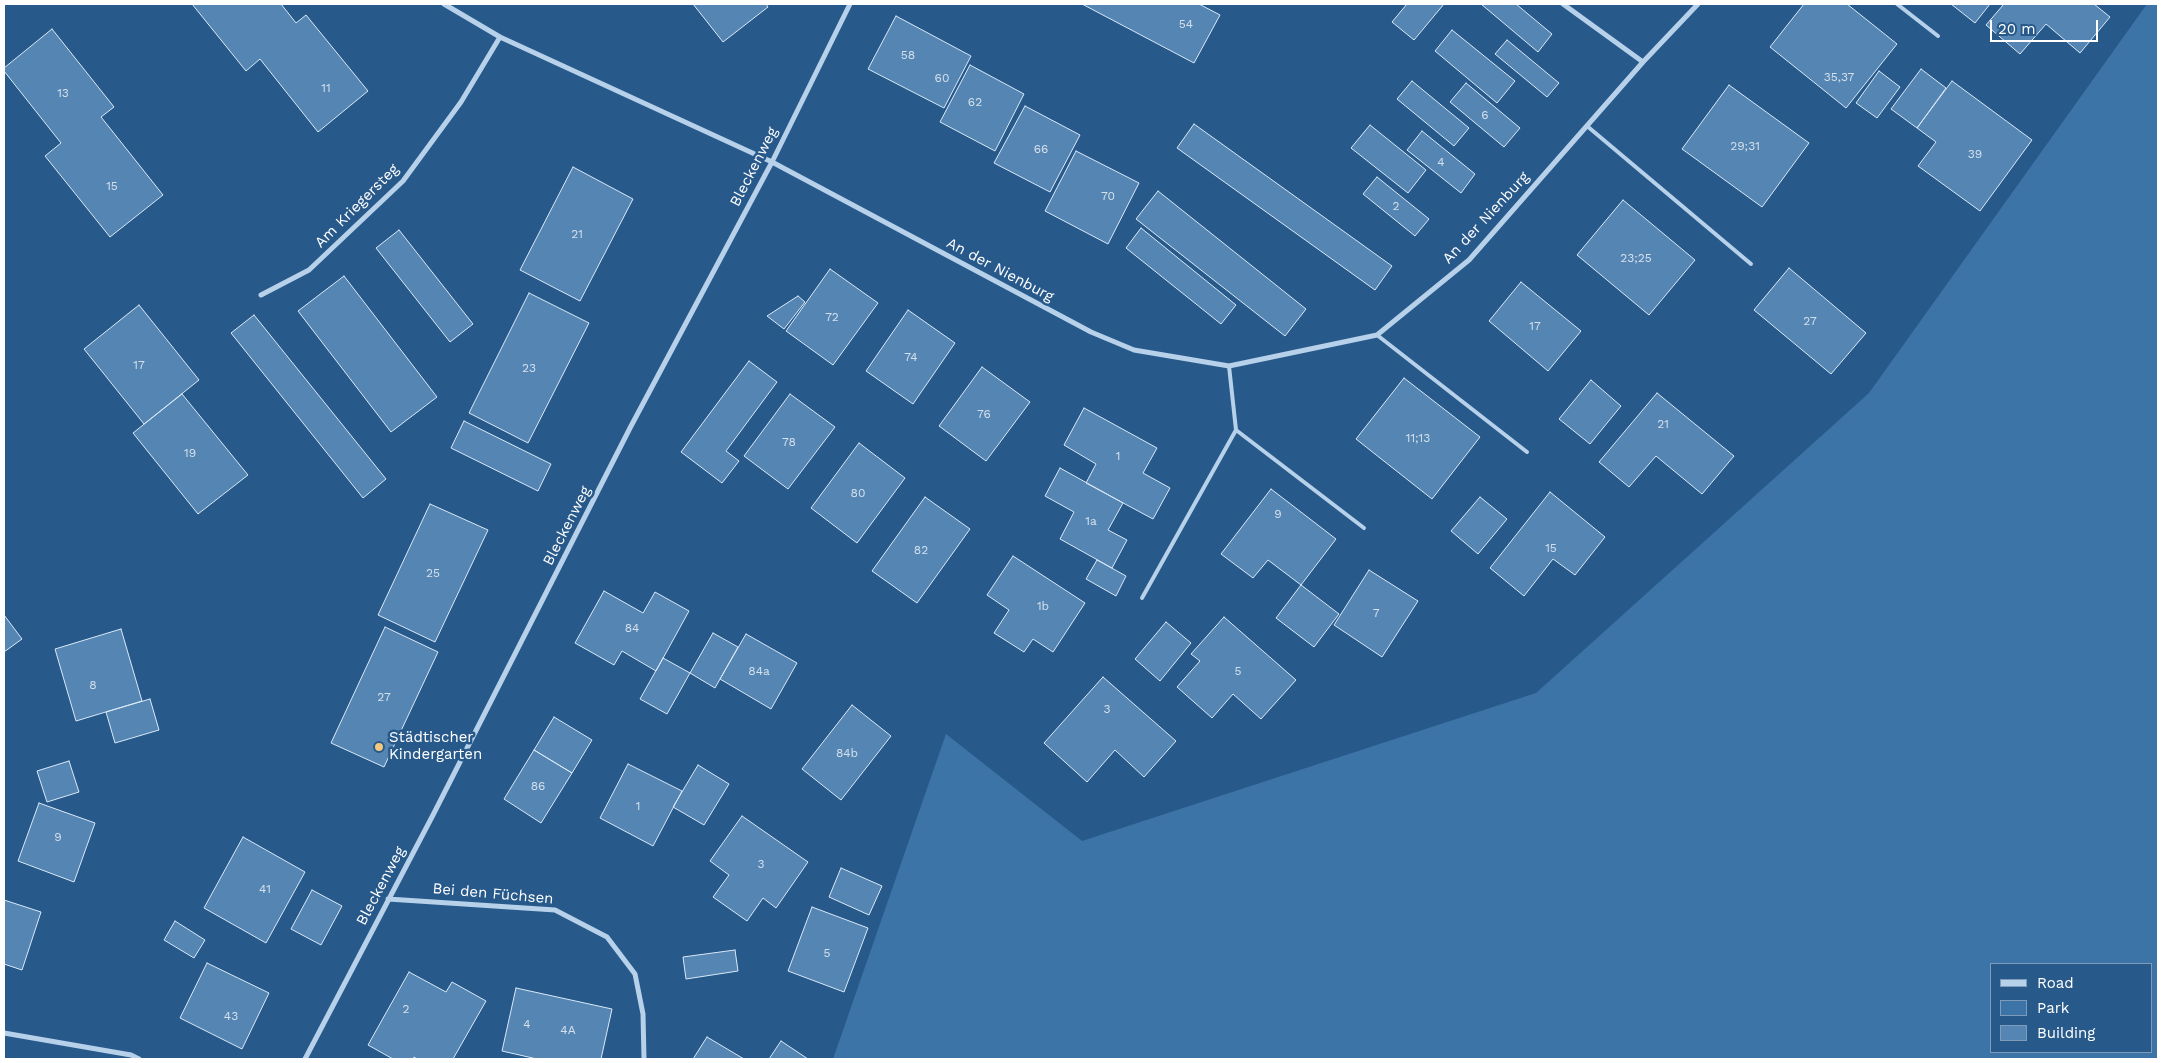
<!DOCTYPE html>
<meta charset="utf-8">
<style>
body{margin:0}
#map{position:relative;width:2162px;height:1063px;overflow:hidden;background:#28598b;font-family:"Work Sans",sans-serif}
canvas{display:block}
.frame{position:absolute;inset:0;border:5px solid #fff;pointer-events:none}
.legend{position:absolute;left:1990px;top:963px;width:162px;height:90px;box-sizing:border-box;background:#28598b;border:1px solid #7e9bb9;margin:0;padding:6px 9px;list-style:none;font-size:15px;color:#fff}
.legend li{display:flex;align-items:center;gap:10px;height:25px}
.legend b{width:25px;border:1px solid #7e9bb9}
.scale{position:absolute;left:1990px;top:20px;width:108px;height:22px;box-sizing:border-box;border:2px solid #fff;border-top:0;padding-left:6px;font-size:15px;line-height:18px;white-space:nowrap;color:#fff;-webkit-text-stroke:4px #28598b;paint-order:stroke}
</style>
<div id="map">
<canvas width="2162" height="1063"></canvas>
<div class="frame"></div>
<ul class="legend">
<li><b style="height:6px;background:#b6d1e9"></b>Road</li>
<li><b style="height:14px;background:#3d74a7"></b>Park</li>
<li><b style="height:14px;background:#5585b3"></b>Building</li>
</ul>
<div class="scale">20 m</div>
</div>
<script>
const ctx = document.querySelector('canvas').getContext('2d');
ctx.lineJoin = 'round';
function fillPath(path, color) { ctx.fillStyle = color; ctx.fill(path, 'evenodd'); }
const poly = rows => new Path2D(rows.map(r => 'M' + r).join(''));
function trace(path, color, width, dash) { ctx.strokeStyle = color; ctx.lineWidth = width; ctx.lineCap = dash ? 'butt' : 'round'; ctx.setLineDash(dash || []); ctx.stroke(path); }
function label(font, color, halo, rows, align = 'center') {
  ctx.font = font + ' "Work Sans",sans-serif'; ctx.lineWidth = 5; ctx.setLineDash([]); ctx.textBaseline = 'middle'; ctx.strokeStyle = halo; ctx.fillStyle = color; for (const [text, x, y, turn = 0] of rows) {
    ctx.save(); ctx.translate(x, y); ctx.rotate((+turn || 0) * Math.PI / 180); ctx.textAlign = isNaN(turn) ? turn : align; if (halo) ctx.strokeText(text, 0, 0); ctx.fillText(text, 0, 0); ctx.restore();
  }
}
fillPath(poly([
 [2147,4,2158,4,2158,1059,833,1059,946,734,1082,841,1536,693,1869,393],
 [1991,964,2151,964,2151,1052,1991,1052]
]), '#3d74a7');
const building = poly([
 [192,4,281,4,296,23,306,15,368,91,318,132,260,59,246,71,192,4],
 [693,4,766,4,768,7,723,42,693,4],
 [1082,4,1199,4,1220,15,1194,63,1082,4],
 [1407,4,1444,4,1414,40,1392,22,1407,4],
 [1481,4,1516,4,1552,34,1538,52,1481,4],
 [1804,4,1847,4,1897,44,1846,108,1770,47,1804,4],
 [1951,4,1990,4,1975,23,1951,4],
 [2004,4,2094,4,2110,17,2080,53,2046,24,2020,54,1986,25,2004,4],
 [896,16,971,56,944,108,868,69,896,16],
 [52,29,114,107,101,117,163,195,110,237,45,156,61,143,4,71,4,68,52,29],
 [1452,30,1515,81,1497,103,1435,51,1452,30],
 [1507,40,1559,83,1547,97,1495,54,1507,40],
 [970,65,1024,94,995,151,940,122,970,65],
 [1921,69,1946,88,1917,128,1891,109,1921,69],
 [1879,71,1900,87,1877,118,1856,103,1879,71],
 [1412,81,1469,128,1454,146,1397,99,1412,81],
 [1952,81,2032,140,1980,211,1918,166,1936,142,1917,128,1952,81],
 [1466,83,1520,128,1504,147,1450,102,1466,83],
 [1729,85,1809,143,1762,207,1682,149,1729,85],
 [1025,106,1080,135,1050,192,994,163,1025,106],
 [1194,124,1392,266,1375,290,1177,148,1194,124],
 [1370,125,1426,170,1408,193,1351,148,1370,125],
 [1422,131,1475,174,1461,193,1407,150,1422,131],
 [1076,151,1139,183,1108,244,1045,211,1076,151],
 [573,167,633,199,580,301,520,270,573,167],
 [1377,177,1429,219,1415,236,1363,194,1377,177],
 [1158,191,1306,309,1285,336,1136,219,1158,191],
 [1623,200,1695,260,1649,315,1577,255,1623,200],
 [1141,228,1236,305,1221,324,1126,248,1141,228],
 [399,230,473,324,450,342,376,248,399,230],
 [1789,268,1866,333,1831,374,1754,310,1789,268],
 [830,269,878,303,833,365,786,331,830,269],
 [344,276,437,397,391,432,298,311,344,276],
 [1521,282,1581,331,1548,371,1489,321,1521,282],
 [529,293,589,323,528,443,469,413,529,293],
 [798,296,805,302,784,329,767,316,798,296],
 [139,305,199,380,144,424,84,349,139,305],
 [908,310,955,343,913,404,866,371,908,310],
 [254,315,386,479,363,498,231,333,254,315],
 [749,361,777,382,726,451,739,461,722,483,681,452,749,361],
 [982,367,1030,402,986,461,939,426,982,367],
 [1404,378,1480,437,1432,499,1356,439,1404,378],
 [1591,380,1621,406,1590,444,1559,419,1591,380],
 [1657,393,1734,456,1702,494,1656,456,1629,487,1599,462,1657,393],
 [182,394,248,475,198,514,133,433,182,394],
 [790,394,835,427,788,489,744,456,790,394],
 [1084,408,1157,448,1143,473,1170,488,1153,519,1086,483,1096,464,1064,445,1084,408],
 [464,421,551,464,538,491,451,448,464,421],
 [859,443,905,478,857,543,811,508,859,443],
 [1060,468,1123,503,1108,530,1127,540,1112,568,1060,539,1074,512,1045,496,1060,468],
 [1271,489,1336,539,1301,585,1268,560,1253,578,1221,554,1271,489],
 [1550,492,1605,537,1575,575,1553,559,1524,596,1490,568,1550,492],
 [925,497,970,529,917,603,872,571,925,497],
 [1480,497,1507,519,1478,554,1451,531,1480,497],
 [430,504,488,530,435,642,378,615,430,504],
 [1013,556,1085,603,1053,652,1033,639,1024,652,994,633,1009,610,987,595,1013,556],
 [1097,560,1126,576,1116,596,1086,579,1097,560],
 [1369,570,1418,601,1382,657,1334,625,1369,570],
 [1301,585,1339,614,1314,647,1276,618,1301,585],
 [604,591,643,613,655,592,689,611,656,671,622,651,614,665,575,643,604,591],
 [4,615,22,639,4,652,4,615],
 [1224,617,1296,680,1261,719,1233,694,1212,718,1177,687,1200,661,1191,654,1224,617],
 [1166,622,1191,643,1160,681,1135,659,1166,622],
 [385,627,438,652,384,767,331,743,385,627],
 [121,629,142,701,76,721,55,649,121,629],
 [713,633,738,647,715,688,690,673,713,633],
 [746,634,797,663,771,709,720,679,746,634],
 [663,658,690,673,667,714,640,699,663,658],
 [1103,677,1176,741,1144,777,1115,750,1087,782,1044,743,1103,677],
 [150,699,159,730,115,743,106,712,150,699],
 [852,705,891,736,841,800,802,769,852,705],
 [554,717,592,740,572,773,534,750,554,717],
 [534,750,572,773,541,823,504,799,534,750],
 [69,761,79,792,47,802,37,771,69,761],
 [628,764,682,791,653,846,600,818,628,764],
 [698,765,729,784,704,825,673,807,698,765],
 [39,803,95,823,74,882,18,861,39,803],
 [742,816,808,862,776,908,763,898,747,921,713,897,729,875,710,861,742,816],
 [243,837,305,872,266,943,204,908,243,837],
 [841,868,882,886,869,915,829,897,841,868],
 [312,890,342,906,321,945,291,929,312,890],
 [4,900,41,912,22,970,4,964,4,900],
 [812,907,868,928,844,992,788,971,812,907],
 [175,921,205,940,194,958,164,940,175,921],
 [735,950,738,971,686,979,683,957,735,950],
 [207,963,269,993,242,1049,180,1018,207,963],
 [409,972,446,992,452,982,486,1001,453,1059,417,1059,414,1057,413,1059,393,1059,368,1045,409,972],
 [516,988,612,1009,601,1059,537,1059,502,1051,516,988],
 [707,1037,744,1059,693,1059,707,1037],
 [781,1041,808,1059,769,1059,781,1041]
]);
fillPath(building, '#5585b3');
trace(building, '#dae9f7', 1);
trace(poly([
 [1897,4,1938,36],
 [1587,126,1751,264],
 [1377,335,1527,452],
 [1229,366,1236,430,1364,528],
 [1142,598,1236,430]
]), '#b6d1e9', 4);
trace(poly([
 [444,4,500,37,772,162,1091,332,1134,350,1229,366,1377,335,1469,260,1643,62],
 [1563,4,1643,62,1698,4],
 [261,295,309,270,403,181,461,102,500,37],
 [388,899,555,910,607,937,635,974,643,1014,644,1059],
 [4,1033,131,1055,139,1059],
 [305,1059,433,815,630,428,772,162,850,4]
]), '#b6d1e9', 5);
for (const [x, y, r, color] of [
 [379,747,5,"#f1c87c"]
]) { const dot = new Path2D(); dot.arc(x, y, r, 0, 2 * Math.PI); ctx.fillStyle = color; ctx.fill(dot); trace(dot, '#28598b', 2); }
label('12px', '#d4e0ec', null, [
 ["54",1186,24],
 ["58",908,55],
 ["35,37",1839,77],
 ["60",942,78],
 ["11",326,88],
 ["13",63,93],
 ["62",975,102],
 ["6",1485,115],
 ["29;31",1745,146],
 ["66",1041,149],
 ["39",1975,154],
 ["4",1441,162],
 ["15",112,186],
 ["70",1108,196],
 ["2",1396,206],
 ["21",577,234],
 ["23;25",1636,258],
 ["72",832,317],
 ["27",1810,321],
 ["17",1535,326],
 ["74",911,357],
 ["17",139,365],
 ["23",529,368],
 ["76",984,414],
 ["21",1663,424],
 ["11;13",1418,438],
 ["78",789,442],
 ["19",190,453],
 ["1",1118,456],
 ["80",858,493],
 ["9",1278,514],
 ["1a",1091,521],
 ["15",1551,548],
 ["82",921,550],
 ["25",433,573],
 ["1b",1043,606],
 ["7",1376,613],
 ["84",632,628],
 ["84a",759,671],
 ["5",1238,671],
 ["8",93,685],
 ["27",384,697],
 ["3",1107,709],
 ["84b",847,753],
 ["86",538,786],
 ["1",638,806],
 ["9",58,837],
 ["3",761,864],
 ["41",265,889],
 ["5",827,953],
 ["2",406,1009],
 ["43",231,1016],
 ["4",527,1024],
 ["4A",568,1030]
]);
label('15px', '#fff', '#28598b', [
 ["Bleckenweg",754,167,-63],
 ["Am Kriegersteg",357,206,-45],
 ["An der Nienburg",1486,218,-47],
 ["An der Nienburg",1000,270,28],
 ["Bleckenweg",567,526,-63],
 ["Bleckenweg",381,886,-62],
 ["Bei den Füchsen",493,894,5]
]);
label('15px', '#fff', '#28598b', [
 ["Städtischer",389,738],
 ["Kindergarten",389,755]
], 'left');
</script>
